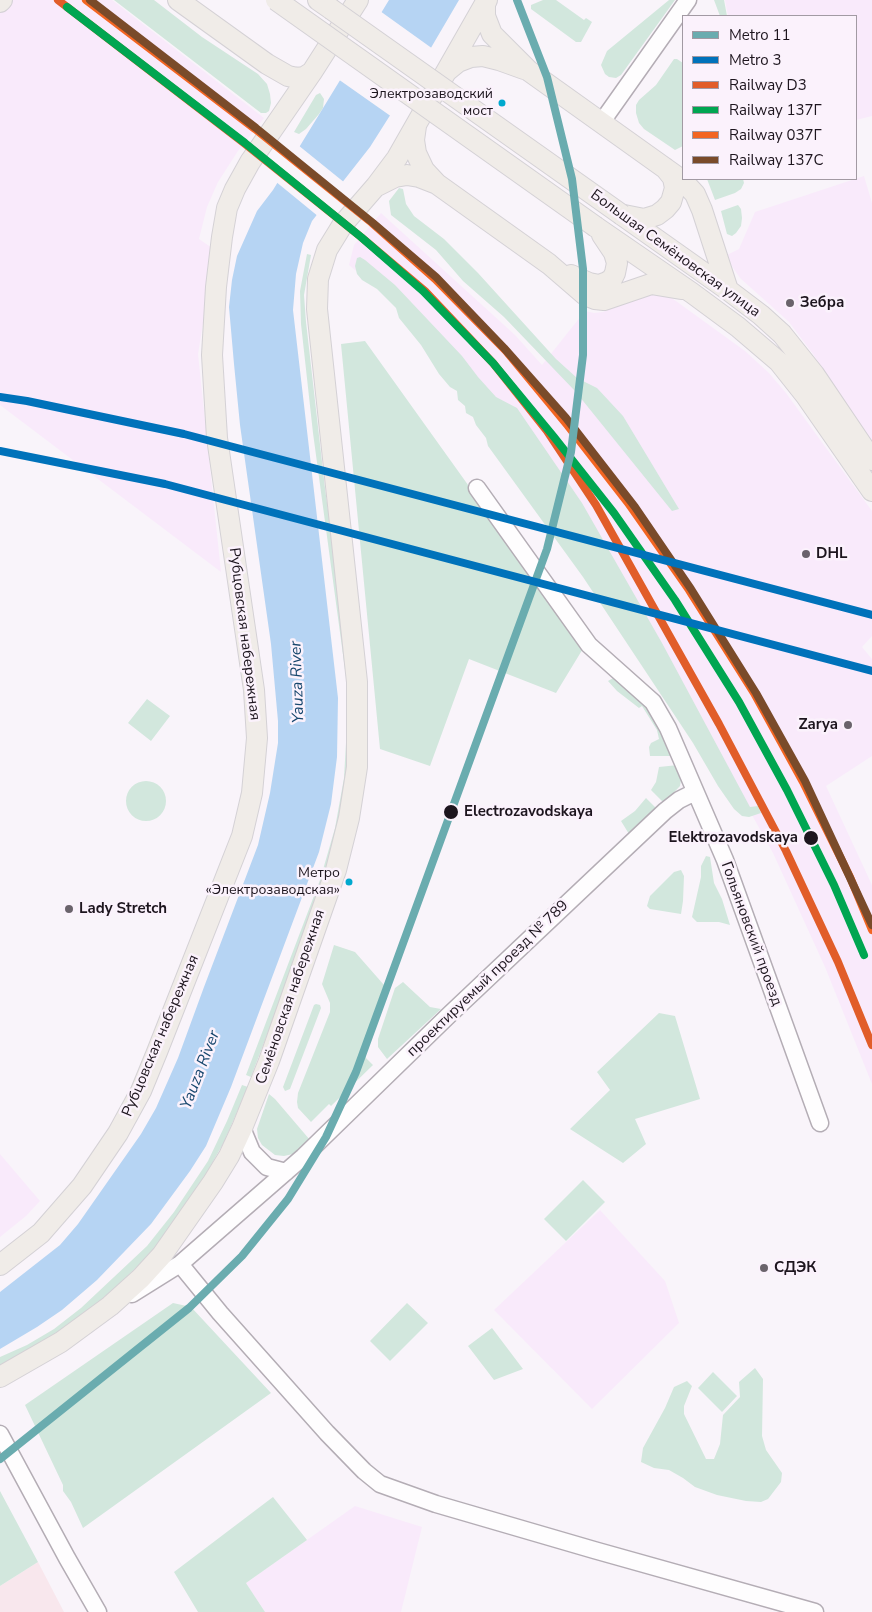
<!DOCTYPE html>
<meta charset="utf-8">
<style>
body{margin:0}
#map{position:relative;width:872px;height:1612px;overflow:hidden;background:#f9f4fa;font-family:"Nunito Sans",sans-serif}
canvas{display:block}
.legend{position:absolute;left:682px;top:15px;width:175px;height:165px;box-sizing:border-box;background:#fbf2fc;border:1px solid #a29aa3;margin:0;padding:6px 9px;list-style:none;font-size:15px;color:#1d151e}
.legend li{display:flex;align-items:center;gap:10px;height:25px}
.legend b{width:25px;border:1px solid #a29aa3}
</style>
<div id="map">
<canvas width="872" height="1612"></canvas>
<ul class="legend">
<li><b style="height:6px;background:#6aacaf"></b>Metro 11</li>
<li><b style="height:6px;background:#0072ba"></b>Metro 3</li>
<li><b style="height:6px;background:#e15d29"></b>Railway D3</li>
<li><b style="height:6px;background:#00a651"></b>Railway 137Г</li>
<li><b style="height:6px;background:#f26522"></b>Railway 037Г</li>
<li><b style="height:6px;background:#7a4b2a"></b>Railway 137С</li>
</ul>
</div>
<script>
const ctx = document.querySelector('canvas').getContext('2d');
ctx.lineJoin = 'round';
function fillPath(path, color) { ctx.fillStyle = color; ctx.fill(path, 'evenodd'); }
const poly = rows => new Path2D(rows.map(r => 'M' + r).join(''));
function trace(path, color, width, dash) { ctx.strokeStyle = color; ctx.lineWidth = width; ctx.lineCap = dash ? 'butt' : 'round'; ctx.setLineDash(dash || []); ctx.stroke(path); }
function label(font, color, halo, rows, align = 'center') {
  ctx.font = font + ' "Nunito Sans",sans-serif'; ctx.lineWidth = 5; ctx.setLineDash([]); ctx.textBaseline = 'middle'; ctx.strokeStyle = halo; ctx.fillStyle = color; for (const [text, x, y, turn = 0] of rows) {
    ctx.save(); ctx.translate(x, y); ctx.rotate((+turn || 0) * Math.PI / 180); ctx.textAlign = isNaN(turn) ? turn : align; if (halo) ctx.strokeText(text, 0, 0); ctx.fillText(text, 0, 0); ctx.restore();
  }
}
fillPath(poly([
 [11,0,112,0,264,118,238,151,218,182,207,207,199,239,215,250,198,354,221,572,0,405,0,11],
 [725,0,872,0,872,116,856,120,856,16,728,16],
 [864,176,872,203,872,444,813,354,789,322,740,278,725,256,739,249,755,212],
 [381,213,515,335,542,365,585,311,594,313,603,312,648,290,669,296,745,351,769,373,786,393,872,511,872,636,862,647,872,659,872,756,826,786,872,885,872,1084,825,967,773,853,720,757,412,318,349,265,354,245],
 [0,1154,40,1201,26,1216,0,1237],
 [600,1210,665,1281,679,1323,592,1409,494,1310],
 [355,1506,422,1527,401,1612,265,1612,246,1583]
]), '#f9eafb');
fillPath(poly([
 [38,1562,64,1612,0,1612,0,1586]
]), '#f8e7ed');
fillPath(poly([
 [114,0,154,0,202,37,258,74,267,84,270,94,271,103,269,111,266,113,261,113],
 [543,0,556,0,584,20,586,18,592,22,581,42,576,42,531,9,531,5],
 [669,0,675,0,621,75,616,78,609,77,605,74,601,65,607,51],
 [714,0,724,0,727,16,720,16],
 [674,59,677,59,683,63,683,146,675,150,644,129,639,123,636,113,636,105,639,100,656,85],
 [320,93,324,99,323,108,319,114,306,129,299,134,294,132,316,95],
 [707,179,743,179,744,183,741,189,735,193,715,200],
 [399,188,403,189,406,204,414,216,444,239,478,273,556,359,577,378,597,388,623,416,679,509,672,511,575,391,504,317,463,281,436,250,391,215,389,201],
 [738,205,741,209,742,218,741,226,736,233,732,236,727,234,721,211],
 [307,254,311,255,304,295,306,322,325,488,350,674,350,779,326,879,251,1077,246,1075,320,880,335,828,344,778,347,725,346,677,313,433,301,324,300,291],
 [360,257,365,260,395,285,462,356,478,377,496,397,517,408,582,503,662,643,750,807,758,806,761,813,749,817,742,816,734,809,718,786,693,743,583,577,488,446,486,438,476,425,473,417,466,413,465,406,458,400,457,391,450,387,439,374,421,345,399,318,396,308,377,289,362,280,357,274,355,266,357,258],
 [365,341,584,647,556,693,469,659,430,766,380,749,341,344],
 [615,677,641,700,653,715,672,752,670,756,650,756,649,747,651,743,659,739,657,730,642,706,639,708,617,691,608,681],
 [147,699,170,716,151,741,128,723],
 [678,765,682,774,680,786,664,803,651,790,656,782,659,767],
 '126 801a20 20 0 1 1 40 0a20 20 0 1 1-40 0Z',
 [646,798,656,808,629,834,621,821,635,811],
 [706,856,710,857,714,883,722,899,730,925,719,922,697,922,692,917,701,877,701,866],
 [681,870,684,876,683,901,681,914,650,909,647,906,650,896,674,872],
 [334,945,355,952,384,985,364,1041,363,1050,366,1058,373,1065,331,1106,329,1104,311,1122,298,1108,297,1102,298,1093,330,1012,330,1003,322,984],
 [403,982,430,1007,441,1009,387,1059,378,1047,378,1039,395,988],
 [316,1004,320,1005,321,1008,290,1089,285,1091,283,1087,314,1005],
 [659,1013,675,1016,700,1099,635,1119,646,1144,623,1163,570,1129,610,1090,597,1072],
 [242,1085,248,1087,224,1142,201,1183,174,1223,148,1256,107,1296,65,1329,23,1355,0,1365,0,1357,27,1345,54,1329,81,1308,147,1246,174,1212,208,1161,227,1121],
 [269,1094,275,1099,310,1140,301,1149,293,1154,284,1156,275,1155,262,1145,258,1138,257,1129],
 [583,1180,605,1202,566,1241,544,1219],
 [173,1303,191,1307,271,1393,83,1528,71,1502,63,1491,63,1485,25,1405],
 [407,1303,428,1323,390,1361,370,1341],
 [492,1328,523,1369,494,1380,468,1346],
 [755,1368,763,1379,762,1436,766,1450,782,1473,781,1482,768,1499,761,1502,746,1501,717,1495,695,1487,683,1478,669,1470,654,1468,641,1462,643,1448,665,1408,674,1387,687,1381,692,1386,684,1406,684,1414,706,1459,714,1459,720,1444,723,1415,740,1397,739,1382],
 [713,1372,737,1396,722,1412,698,1388],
 [0,1491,38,1562,0,1586],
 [273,1497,307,1540,246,1583,265,1612,198,1612,174,1572]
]), '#d2e7dd');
fillPath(poly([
 [389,0,459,0,408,87,370,147,312,221,303,243,296,274,293,310,338,698,337,757,331,804,319,852,231,1087,206,1146,190,1171,151,1224,97,1280,62,1310,37,1327,0,1349,0,1292,60,1245,78,1224,141,1134,156,1108,178,1058,204,987,258,845,270,793,278,743,278,721,271,644,240,425,234,364,229,307,232,280,237,256,257,211,273,190]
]), '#b6d4f3');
fillPath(poly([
 [380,11,433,49,392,117,338,79],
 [298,145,345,183,319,217,275,181]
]), '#f9f4fa');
const minor = poly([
 [601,123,688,0],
 [477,488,589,645,653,702,668,728,725,860,820,1123],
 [242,1128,252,1152,267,1167,286,1172],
 [180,1264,220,1313,327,1433,364,1471,380,1484,436,1504,594,1550,815,1612],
 [132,1294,180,1264,303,1157,449,1015,665,811,679,800,695,792],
 [0,1434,67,1558,98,1612]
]);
const major = poly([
 [178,0,267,64,288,76,297,78,304,77,312,72],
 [318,0,331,9],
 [0,2,2,0],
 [485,3,485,16,492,34,529,71,683,181,695,194,702,210,728,290],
 [447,71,458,62,471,57,483,56,499,60,524,69],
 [416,126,414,140,416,153,424,170,437,184],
 [377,186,395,177,407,175,419,177,437,184,549,264,585,295,595,299,604,300,651,284,681,289],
 [622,215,728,290,761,315,782,334,814,374,872,460],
 [624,215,644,219,657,215,665,209,671,202,675,188,673,178,665,168],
 [596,227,692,293,738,327,779,362,806,396,872,491],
 [571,275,589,283,599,285,607,282,612,279,615,273,617,263,614,253,602,235],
 [0,1265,41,1233,82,1186,118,1133,141,1091,157,1052,242,836,252,793,257,738,254,690,217,438,212,355,216,287,222,237,227,208,235,189,250,162,312,72,358,0],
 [0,1377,61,1342,110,1306,141,1278,162,1255,213,1182,229,1156,242,1128,269,1061,336,870,349,818,357,767,357,682,317,309,318,279,327,250,343,224,376,186,397,158,487,0]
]);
trace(minor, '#b4adb5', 19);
trace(major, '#d4d1d5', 22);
trace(minor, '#fefdfe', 16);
trace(major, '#f0ece8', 20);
const majorBridge = poly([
 [276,0,596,227],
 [331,9,622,215]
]);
trace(majorBridge, '#d4d1d5', 22, []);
trace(majorBridge, '#f0ece8', 20);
trace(poly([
 [58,0,244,143,361,237,425,291,493,363,547,431,596,505,719,724,786,851,838,962,872,1045]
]), '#e15d29', 8);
trace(poly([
 [67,7,245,143,361,237,423,291,493,363,554,437,614,513,675,600,739,702,787,790,834,885,864,955]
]), '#00a651', 8);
trace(poly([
 [86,0,255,129,372,223,435,279,506,351,568,426,628,503,689,590,754,693,803,782,850,877,872,930]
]), '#f26522', 8);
trace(poly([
 [90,0,256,128,373,223,436,277,504,348,566,418,635,507,691,589,756,693,805,781,872,925]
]), '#7a4b2a', 8);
trace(poly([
 [0,1459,189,1308,242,1256,288,1199,326,1137,356,1072,547,549,571,452,583,355,583,269,572,179,547,77,517,0]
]), '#6aacaf', 8);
trace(poly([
 [0,397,27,401,184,434,872,615],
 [0,451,165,484,872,671]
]), '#0072ba', 8);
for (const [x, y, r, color] of [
 [502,103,4.5,"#00a9ce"],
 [790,303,5,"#6a636b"],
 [806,554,5,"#6a636b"],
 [848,725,5,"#6a636b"],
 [451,812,8,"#1d151e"],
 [811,838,8,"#1d151e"],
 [349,882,4.5,"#00a9ce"],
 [69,909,5,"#6a636b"],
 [764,1268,5,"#6a636b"]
]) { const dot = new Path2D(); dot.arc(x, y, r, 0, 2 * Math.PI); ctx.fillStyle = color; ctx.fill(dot); trace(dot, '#fbf2fc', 2); }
label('14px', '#1d151e', '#fbf2fc', [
 ["Электрозаводский",493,95],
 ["мост",493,112],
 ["Метро",340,874],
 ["«Электрозаводская»",340,891]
], 'right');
label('15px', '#1d151e', '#fbf2fc', [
 ["Большая Семёновская улица",675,254,36],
 ["Рубцовская набережная",244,634,83],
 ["Гольяновский проезд",751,934,70],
 ["проектируемый проезд № 789",488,979,-44],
 ["Семёновская набережная",291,997,-71],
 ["Рубцовская набережная",161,1036,-67]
]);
label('bold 15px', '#1d151e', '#fbf2fc', [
 ["Зебра",800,303],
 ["DHL",816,554],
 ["Zarya",838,725,"right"],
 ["Lady Stretch",79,909],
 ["СДЭК",774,1268]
], 'left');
label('bold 15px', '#1d151e', '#fbf2fc', [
 ["Electrozavodskaya",464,812],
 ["Elektrozavodskaya",798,838,"right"]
], 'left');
label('italic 16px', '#17476e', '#fbf2fc', [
 ["Yauza River",298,682,-92],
 ["Yauza River",201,1070,-69]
]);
</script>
